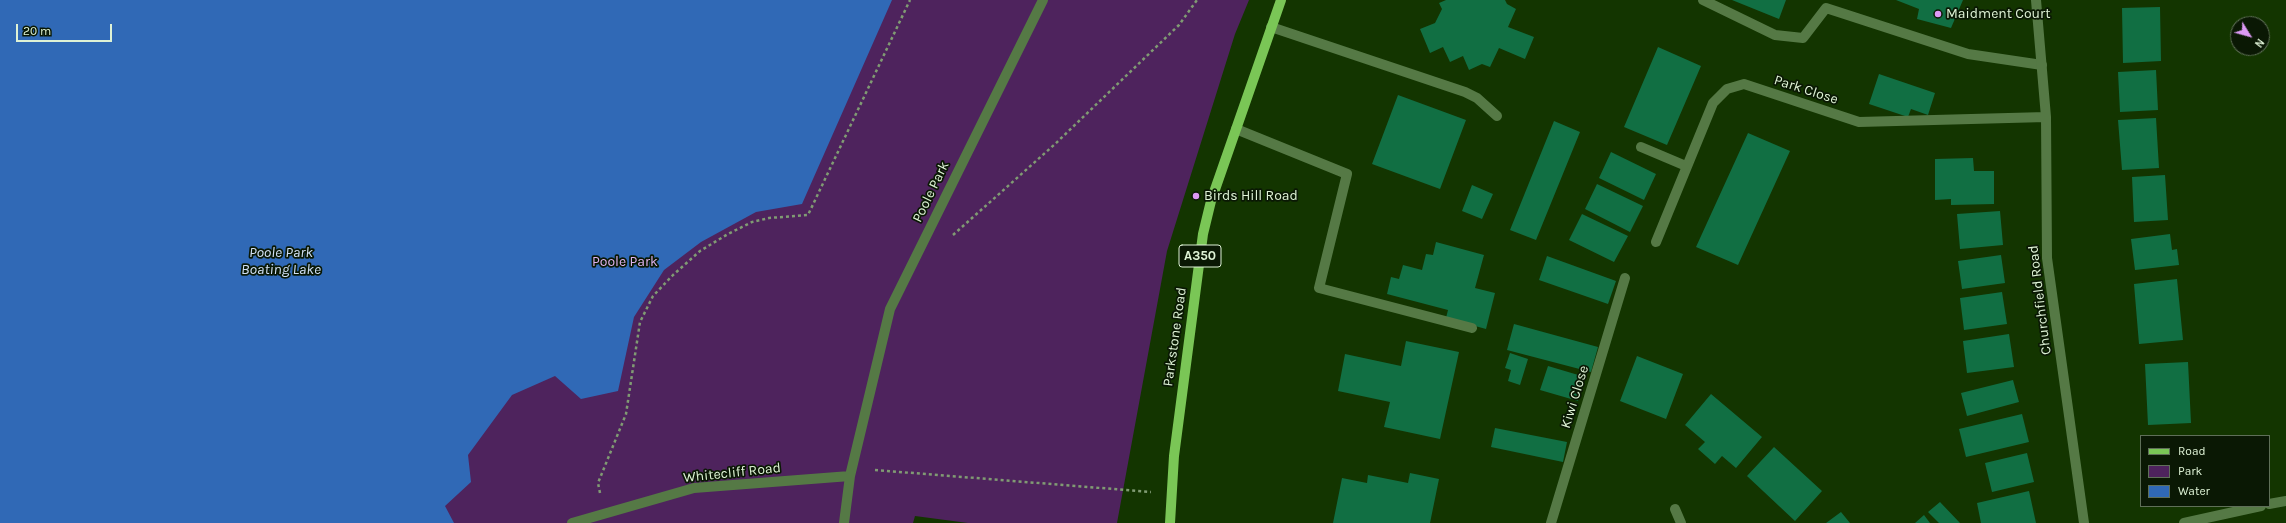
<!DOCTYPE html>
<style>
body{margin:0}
#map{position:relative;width:2286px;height:523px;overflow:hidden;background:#133500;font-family:Karla,sans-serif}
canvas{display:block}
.legend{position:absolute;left:2140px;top:435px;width:130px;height:72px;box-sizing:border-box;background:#0a1804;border:1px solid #5f6f58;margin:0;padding:5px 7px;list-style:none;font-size:12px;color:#def2d5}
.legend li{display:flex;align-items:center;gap:8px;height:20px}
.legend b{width:20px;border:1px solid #5f6f58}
.north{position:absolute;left:2230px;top:16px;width:40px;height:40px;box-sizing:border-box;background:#0a1804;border:1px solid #5f6f58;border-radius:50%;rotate:127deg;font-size:11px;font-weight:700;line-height:16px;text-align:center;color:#def2d5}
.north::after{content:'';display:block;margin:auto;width:14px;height:18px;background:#dc99f4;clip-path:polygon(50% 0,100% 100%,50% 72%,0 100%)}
.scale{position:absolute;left:16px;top:24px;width:96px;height:18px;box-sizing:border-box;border:2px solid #def2d5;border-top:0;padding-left:5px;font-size:12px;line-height:14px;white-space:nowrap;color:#def2d5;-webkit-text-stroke:3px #0a1804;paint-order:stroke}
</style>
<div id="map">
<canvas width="2286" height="523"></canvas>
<ul class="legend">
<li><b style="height:5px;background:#7ac656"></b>Road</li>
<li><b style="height:11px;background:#4e235d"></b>Park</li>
<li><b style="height:11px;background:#3069b6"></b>Water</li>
</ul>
<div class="north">N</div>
<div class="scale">20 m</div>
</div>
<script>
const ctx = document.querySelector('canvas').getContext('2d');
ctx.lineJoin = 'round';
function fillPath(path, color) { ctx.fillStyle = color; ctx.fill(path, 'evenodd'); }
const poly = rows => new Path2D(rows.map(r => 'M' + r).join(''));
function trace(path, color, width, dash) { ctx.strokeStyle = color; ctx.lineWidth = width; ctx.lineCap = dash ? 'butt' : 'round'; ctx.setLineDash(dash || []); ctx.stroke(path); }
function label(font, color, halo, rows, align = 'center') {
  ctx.font = font + ' Karla,sans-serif'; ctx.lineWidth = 3.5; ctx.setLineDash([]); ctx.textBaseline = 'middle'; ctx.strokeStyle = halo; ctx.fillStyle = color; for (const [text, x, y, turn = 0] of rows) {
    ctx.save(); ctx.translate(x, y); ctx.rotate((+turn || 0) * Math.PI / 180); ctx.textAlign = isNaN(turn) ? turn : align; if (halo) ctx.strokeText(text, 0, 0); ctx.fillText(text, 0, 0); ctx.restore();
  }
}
fillPath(poly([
 [0,0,1249,0,1235,34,1167,251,1117,523,968,523,915,516,913,523,0,523]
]), '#4e235d');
fillPath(poly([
 [0,0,892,0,802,204,756,212,701,242,664,270,634,317,618,391,581,399,555,376,512,395,468,455,471,482,445,506,454,523,0,523]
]), '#3069b6');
fillPath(poly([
 [1446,0,1505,0,1507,4,1516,9,1508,27,1534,37,1525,59,1499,48,1490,67,1482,64,1469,70,1463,56,1450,62,1443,47,1430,53,1420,29,1435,23,1442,9,1439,3],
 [1732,0,1786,0,1779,19],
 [1896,0,1963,0,1951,28,1917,19,1919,9],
 [2160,7,2161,61,2123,63,2122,8],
 [1658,47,1701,66,1667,145,1624,127],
 [2156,70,2158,110,2120,112,2118,72],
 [1879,74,1935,93,1928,115,1911,109,1908,117,1869,104],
 [1398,95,1466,120,1440,189,1372,164],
 [2156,118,2159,168,2122,170,2118,120],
 [1554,121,1580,132,1536,240,1510,230],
 [1748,133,1790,151,1738,265,1696,247],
 [1611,152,1656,174,1644,200,1599,178],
 [1973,158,1974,171,1994,171,1994,204,1951,205,1951,199,1935,200,1935,159],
 [2165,175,2168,220,2134,222,2132,177],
 [1597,184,1643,206,1630,232,1585,209],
 [1472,185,1493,194,1482,219,1462,211],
 [2000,211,2003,245,1960,249,1957,214],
 [1582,214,1628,236,1614,262,1569,240],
 [2170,234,2172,250,2177,249,2179,265,2135,270,2131,239],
 [1436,242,1484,255,1475,288,1495,293,1486,329,1446,318,1448,310,1387,294,1391,277,1399,279,1403,265,1422,270,1426,254,1433,255],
 [2001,255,2005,283,1962,289,1958,261],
 [1547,256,1616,281,1608,304,1539,280],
 [2177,279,2183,340,2139,344,2134,284],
 [2002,292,2007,324,1964,330,1960,298],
 [1514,324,1598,347,1591,372,1507,350],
 [2009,334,2014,367,1967,373,1963,341],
 [1406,341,1459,352,1440,439,1384,427,1390,402,1338,391,1345,354,1401,366],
 [1510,353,1528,359,1520,385,1508,381,1511,370,1505,368],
 [1637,356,1683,374,1666,419,1620,401],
 [2188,362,2191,423,2148,425,2145,364],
 [1548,366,1585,377,1578,401,1540,390],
 [2013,380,2019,402,1967,416,1961,393],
 [1711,394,1762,437,1736,468,1722,456,1715,464,1698,449,1705,442,1685,425],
 [2022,414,2029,442,1966,457,1959,429],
 [1495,428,1567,442,1563,462,1491,447],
 [1774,447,1822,491,1795,521,1747,476],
 [2027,453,2034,482,1992,492,1985,463],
 [1410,473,1439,479,1430,523,1333,523,1342,478,1367,483,1368,475,1408,483],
 [2029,491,2036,523,1981,523,1977,503],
 [1940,502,1960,523,1939,523,1928,512],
 [1841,512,1850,523,1826,523],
 [1924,515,1930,523,1915,523]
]), '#116f43');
trace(poly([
 [953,235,1054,145,1179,25,1197,0],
 [875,470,1151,492],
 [600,493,598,483,626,414,640,322,653,296,673,275,700,251,728,234,752,222,769,218,808,215,910,0]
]), '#809b73', 2.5, [3, 3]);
trace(poly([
 [1703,0,1775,35,1803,38,1826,8,1968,54,2042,65],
 [1271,27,1465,92,1477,98,1497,116],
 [1236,129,1347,174,1319,288,1472,328]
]), '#557945', 10);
trace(poly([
 [2036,0,2046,117,2047,258,2084,523],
 [1641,147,1686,166],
 [1656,242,1713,103,1727,89,1744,84,1859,122,2046,117],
 [2269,504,2286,501],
 [1675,509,1681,523],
 [572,523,694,488,850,476],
 [844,523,850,476,890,309,1043,0],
 [1551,523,1625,278],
 [2184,523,2261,506]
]), '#557945', 10);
trace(poly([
 [1170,523,1174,456,1203,234,1211,201,1281,0]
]), '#7ac656', 10);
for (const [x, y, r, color] of [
 [1938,14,4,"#dc99f4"],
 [1196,196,4,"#dc99f4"]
]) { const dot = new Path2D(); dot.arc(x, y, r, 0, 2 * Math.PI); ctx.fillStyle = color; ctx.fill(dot); trace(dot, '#0a1804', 1.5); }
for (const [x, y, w] of [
 [1200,256,42]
]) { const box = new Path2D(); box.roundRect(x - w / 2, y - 11, w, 22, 3); ctx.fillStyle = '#0a1804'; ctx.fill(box); trace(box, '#def2d5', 1); }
label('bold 13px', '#def2d5', null, [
 ["A350",1200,256]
]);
label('14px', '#def2d5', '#0a1804', [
 ["Maidment Court",1946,14],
 ["Birds Hill Road",1204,196]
], 'left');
label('14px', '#def2d5', '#0a1804', [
 ["Park Close",1806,90,18],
 ["Poole Park",931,192,-64],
 ["Churchfield Road",2040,300,-97],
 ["Parkstone Road",1175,337,-82],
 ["Kiwi Close",1575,397,-73],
 ["Whitecliff Road",732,473,-6]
]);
label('14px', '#e0b3f1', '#0a1804', [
 ["Poole Park",625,262]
]);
label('italic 15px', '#d1e0f5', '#0a1804', [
 ["Poole Park",281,253],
 ["Boating Lake",281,270]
]);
</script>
